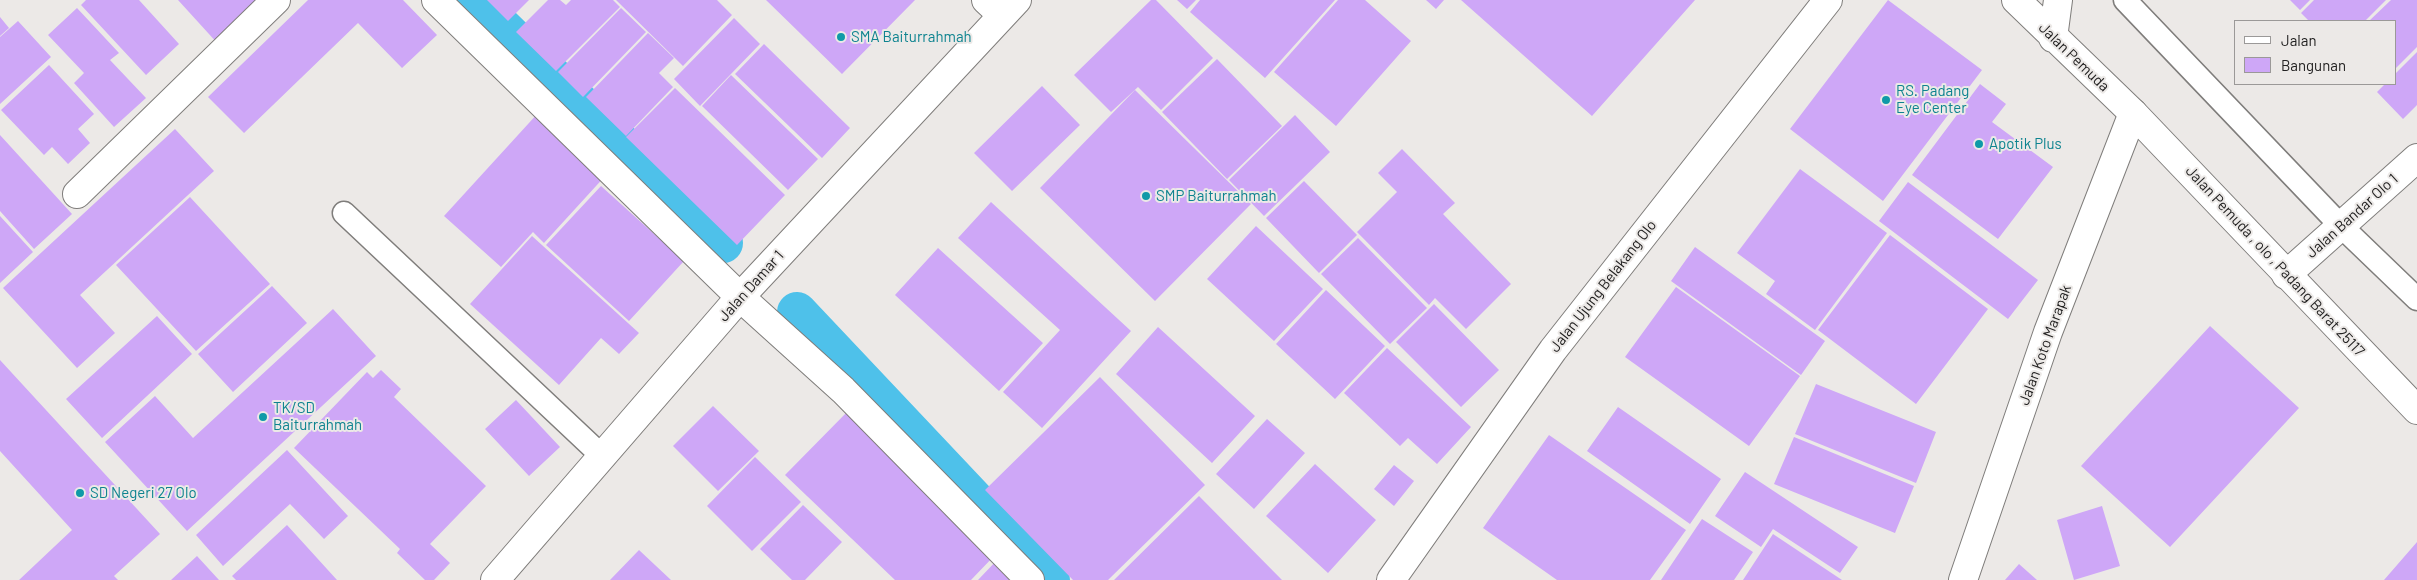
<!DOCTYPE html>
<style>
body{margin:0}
#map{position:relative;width:2417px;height:580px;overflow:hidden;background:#ece9e7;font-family:Barlow,sans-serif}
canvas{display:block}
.legend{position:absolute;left:2234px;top:20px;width:162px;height:65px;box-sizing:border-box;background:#ece9e7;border:1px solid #9b9998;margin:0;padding:6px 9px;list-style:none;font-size:15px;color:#222121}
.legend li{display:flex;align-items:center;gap:10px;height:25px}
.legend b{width:25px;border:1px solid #9b9998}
</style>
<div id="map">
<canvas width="2417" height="580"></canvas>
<ul class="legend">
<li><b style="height:6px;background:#fff"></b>Jalan</li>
<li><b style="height:14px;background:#cea7f7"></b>Bangunan</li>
</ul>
</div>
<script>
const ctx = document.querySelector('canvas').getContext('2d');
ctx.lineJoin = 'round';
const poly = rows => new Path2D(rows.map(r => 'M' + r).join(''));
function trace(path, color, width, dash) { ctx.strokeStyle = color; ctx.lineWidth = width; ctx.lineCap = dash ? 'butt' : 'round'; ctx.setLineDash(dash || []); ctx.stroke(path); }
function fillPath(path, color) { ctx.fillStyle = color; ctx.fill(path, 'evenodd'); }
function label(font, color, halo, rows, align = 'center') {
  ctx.font = font + ' Barlow,sans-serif'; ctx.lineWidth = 4; ctx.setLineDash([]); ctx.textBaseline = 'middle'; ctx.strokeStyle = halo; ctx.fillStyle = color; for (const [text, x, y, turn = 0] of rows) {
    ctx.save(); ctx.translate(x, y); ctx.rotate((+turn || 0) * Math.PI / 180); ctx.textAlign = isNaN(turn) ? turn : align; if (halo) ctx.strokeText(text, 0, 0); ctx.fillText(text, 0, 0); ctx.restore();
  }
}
trace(poly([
 [474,0,723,243],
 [797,312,1050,580]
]), '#4ec1ea', 40);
fillPath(poly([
 [86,0,139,0,179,44,146,75,81,5],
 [178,0,269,0,219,45],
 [308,0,403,0,437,35,402,68,358,23,244,133,208,97],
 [487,0,529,0,508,21],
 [548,0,560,0,566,5,571,0,613,0,620,7,556,71,516,32],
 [616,0,717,0,732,15,683,66],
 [766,0,915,0,842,74],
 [1151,0,1156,0,1213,58,1161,110,1138,87,1111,112,1074,75],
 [1177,0,1196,0,1187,9],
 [1200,0,1335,0,1265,78,1190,12],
 [1338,0,1365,0,1411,41,1336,126,1274,72],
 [1426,0,1444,0,1436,9],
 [1461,0,1695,0,1592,116],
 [1888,0,1982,70,1883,201,1790,129],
 [2290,0,2310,0,2300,10],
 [2314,0,2386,0,2365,21,2309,21,2301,13],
 [2391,0,2417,0,2417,47,2396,68,2396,21,2369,21],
 [77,8,119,53,110,60,146,98,114,127,74,83,84,73,48,35],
 [621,8,646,32,583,97,558,72],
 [0,17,9,28,0,36],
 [734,18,760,44,700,106,674,79],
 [18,21,51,57,0,104,0,37],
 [648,33,674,58,659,73,673,87,626,136,586,97],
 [764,44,850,128,822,158,735,74],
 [2417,52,2417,105,2403,119,2377,92,2385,84,2396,84,2396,73],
 [1217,59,1282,126,1227,179,1162,112],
 [49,65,94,114,78,129,90,143,68,164,52,147,44,155,1,110],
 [731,75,818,159,788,190,702,106],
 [1980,84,2006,104,1992,122,2053,167,1998,239,1912,175],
 [1042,86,1080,125,1012,191,974,153],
 [675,88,785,195,737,245,626,137],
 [1135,90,1251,204,1155,301,1040,188],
 [539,112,607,174,544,243,533,232,501,267,444,216],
 [1295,115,1330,152,1264,216,1229,180],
 [175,129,214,171,80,295,115,333,77,368,3,288],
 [0,135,72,214,34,249,0,211],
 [1402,149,1455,203,1443,214,1511,284,1466,329,1435,298,1429,305,1357,232,1397,192,1378,173],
 [1800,169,1887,233,1815,330,1766,294,1775,281,1737,253],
 [1304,181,1357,235,1319,273,1266,218],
 [1908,182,2038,280,2008,319,1879,221],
 [601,186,684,261,629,321,546,245],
 [190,197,270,284,196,351,116,265],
 [991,202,1131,331,1042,428,1003,392,1060,330,958,238],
 [0,216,33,252,0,283],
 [1256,226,1323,289,1274,341,1207,279],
 [1890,235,1988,309,1916,404,1818,330],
 [532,236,639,333,619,354,601,338,559,385,470,304],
 [1358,238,1427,308,1390,344,1321,274],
 [1695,247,1825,341,1801,375,1671,281],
 [938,248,1043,343,999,391,895,295],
 [272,286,307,323,233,392,198,354],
 [1676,287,1800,376,1749,446,1625,357],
 [1326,290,1385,346,1335,399,1276,344],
 [1434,304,1499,370,1461,407,1396,342],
 [333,309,376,356,187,531,105,442,155,396,193,438],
 [157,316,192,354,102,438,66,399],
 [2210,326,2299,408,2170,547,2081,466],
 [1158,327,1255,416,1212,463,1116,374],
 [1387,348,1471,427,1437,464,1408,438,1400,446,1344,393],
 [0,360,160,534,114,576,118,580,19,580,72,530,0,451],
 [381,370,401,389,394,397,486,486,430,544,450,563,434,580,425,580,397,553,400,549,294,448,367,372,373,378],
 [1100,377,1205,485,1108,580,1073,580,985,490],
 [1816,384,1936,432,1916,483,1795,434],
 [516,400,560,447,529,476,485,429],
 [713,406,759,451,718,491,673,446],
 [1618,407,1721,479,1690,524,1587,451],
 [849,410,995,555,971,580,895,580,785,475],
 [1267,419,1305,453,1254,509,1216,474],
 [1549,435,1686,530,1650,580,1557,580,1483,528],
 [1794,437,1914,486,1895,533,1774,484],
 [287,450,348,516,324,539,290,504,223,566,196,535],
 [755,457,801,502,752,551,707,506],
 [1315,464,1376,520,1328,573,1266,516],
 [1394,465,1414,481,1394,506,1374,489],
 [1745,472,1858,547,1840,573,1773,529,1761,547,1715,516],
 [1199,496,1282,580,1114,580],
 [803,505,842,542,805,580,792,580,760,549],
 [2102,506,2120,566,2074,580,2057,520],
 [1702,519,1753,552,1734,580,1661,580],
 [287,525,337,580,236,580,232,576],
 [1773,534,1842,580,1743,580],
 [2417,542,2417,580,2384,580],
 [639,550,671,580,610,580],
 [197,556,219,580,171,580],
 [998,559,1020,580,978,580],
 [2019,564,2037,580,2005,580]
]), '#cea7f7');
const lane = poly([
 [2125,0,2341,226,2417,299],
 [344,213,602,456]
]);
const street = poly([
 [436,0,740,297,843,390,1030,580],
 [986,0,1002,15],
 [77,194,276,0],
 [2286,275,2417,158]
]);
const secondary = poly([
 [495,580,740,297,1017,0],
 [1391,580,1553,350,1828,0],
 [1963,580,2048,332,2133,113]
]);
const primary = poly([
 [2016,0,2133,113,2417,410],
 [2053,38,2058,0]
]);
trace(lane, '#7f7d7b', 25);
trace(street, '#7f7d7b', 30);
trace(secondary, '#7f7d7b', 30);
trace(primary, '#7f7d7b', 30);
trace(lane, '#fff', 22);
trace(street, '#fff', 28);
trace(secondary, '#fff', 28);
trace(primary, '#fff', 28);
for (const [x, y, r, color] of [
 [841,37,5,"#0f9aa8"],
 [1886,100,5,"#0f9aa8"],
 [1979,144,5,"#0f9aa8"],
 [1146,196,5,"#0f9aa8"],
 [263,417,5,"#0f9aa8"],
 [80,493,5,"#0f9aa8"]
]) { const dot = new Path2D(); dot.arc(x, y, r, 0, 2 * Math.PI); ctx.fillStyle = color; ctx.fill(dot); trace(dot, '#ece9e7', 2); }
label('15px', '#0d838f', '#ece9e7', [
 ["SMA Baiturrahmah",851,37],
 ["RS. Padang",1896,91],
 ["Eye Center",1896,108],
 ["Apotik Plus",1989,144],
 ["SMP Baiturrahmah",1156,196],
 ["TK/SD",273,408],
 ["Baiturrahmah",273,425],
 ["SD Negeri 27 Olo",90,493]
], 'left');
label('15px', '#222121', '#ece9e7', [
 ["Jalan Pemuda",2074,57,44],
 ["Jalan Bandar Olo 1",2352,216,-42],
 ["Jalan Pemuda , olo , Padang Barat 25117",2275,261,47],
 ["Jalan Damar 1",751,286,-48],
 ["Jalan Ujung Belakang Olo",1603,286,-52],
 ["Jalan Koto Marapak",2045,345,-70]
]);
</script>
